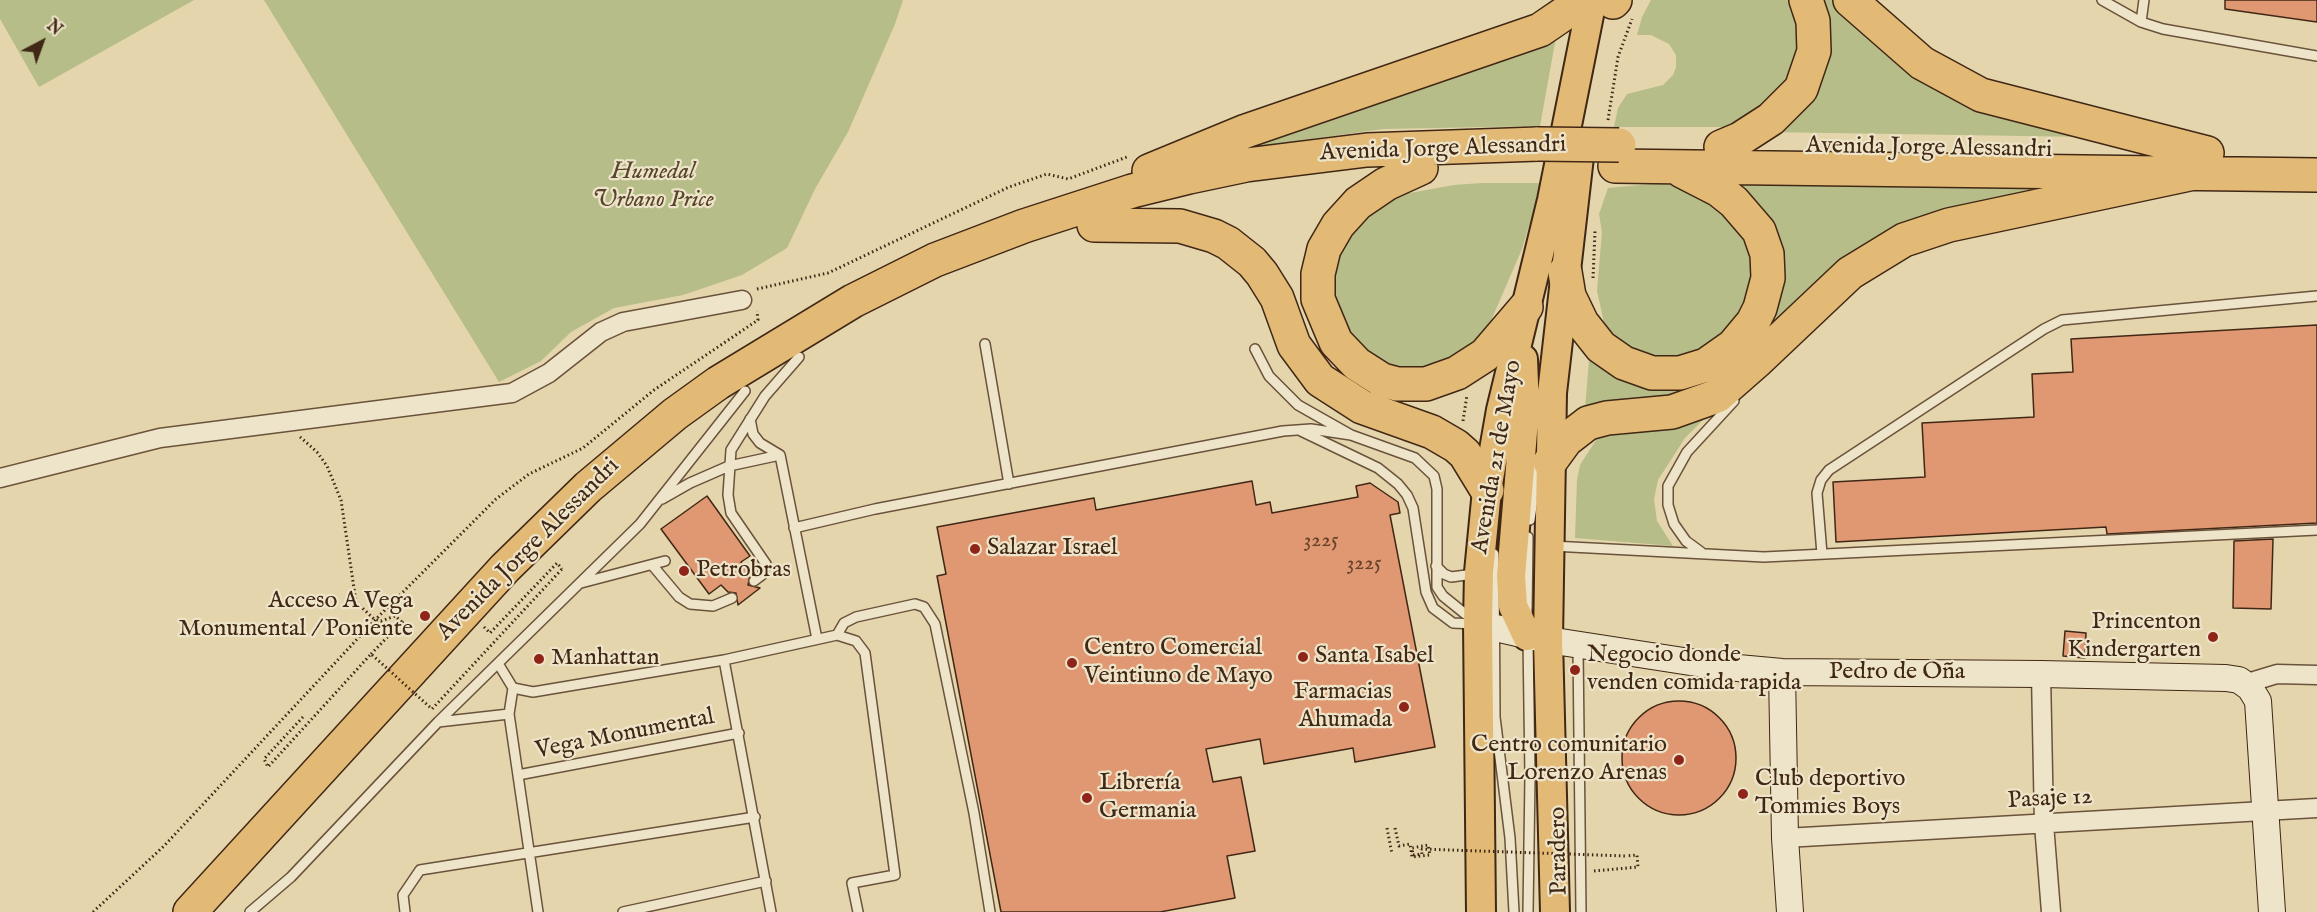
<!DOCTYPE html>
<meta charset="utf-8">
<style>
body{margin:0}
#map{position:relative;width:2317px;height:912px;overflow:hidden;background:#e4d5ac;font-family:"IM FELL English",serif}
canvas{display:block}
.north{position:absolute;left:12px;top:12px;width:60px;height:60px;-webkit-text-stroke:4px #ede4c9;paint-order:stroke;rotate:41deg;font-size:16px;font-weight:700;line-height:24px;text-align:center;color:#412715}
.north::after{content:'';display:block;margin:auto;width:21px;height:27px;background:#412715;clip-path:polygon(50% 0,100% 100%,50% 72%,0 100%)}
</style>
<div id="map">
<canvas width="2317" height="912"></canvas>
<div class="north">N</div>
</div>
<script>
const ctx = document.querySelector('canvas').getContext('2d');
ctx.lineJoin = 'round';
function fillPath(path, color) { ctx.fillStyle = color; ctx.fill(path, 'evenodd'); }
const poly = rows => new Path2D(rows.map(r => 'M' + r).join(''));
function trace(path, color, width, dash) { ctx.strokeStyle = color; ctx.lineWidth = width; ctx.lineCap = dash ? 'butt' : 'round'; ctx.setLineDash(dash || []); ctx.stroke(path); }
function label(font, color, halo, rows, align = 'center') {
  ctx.font = font + ' "IM FELL English",serif'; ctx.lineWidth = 4.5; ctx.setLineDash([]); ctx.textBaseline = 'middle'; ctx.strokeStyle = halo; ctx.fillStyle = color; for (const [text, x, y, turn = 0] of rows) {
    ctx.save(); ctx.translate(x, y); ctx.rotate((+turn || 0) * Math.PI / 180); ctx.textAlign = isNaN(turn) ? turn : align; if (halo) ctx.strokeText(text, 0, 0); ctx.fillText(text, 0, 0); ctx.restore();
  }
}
fillPath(poly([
 [0,0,194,0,39,87,0,19],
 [264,0,903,0,895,24,848,132,815,189,787,248,742,275,683,295,614,308,571,332,541,361,499,382],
 [1651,0,1797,0,1798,79,1737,127,1614,127,1618,108,1627,94,1663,85,1673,75,1676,67,1676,55,1669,44,1651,35,1637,35,1642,17],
 [1816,0,1838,0,2088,137,1767,132],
 [1556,37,1540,126,1383,129,1239,149],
 [1714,178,2085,186,1937,216,1710,390,1585,408,1590,349,1660,382,1777,295],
 [1482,183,1542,183,1522,249,1487,330,1470,350,1434,369,1391,368,1347,340,1328,278,1353,225,1392,198,1404,194,1454,185],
 [1661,183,1704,189,1756,250,1745,319,1691,360,1629,357,1605,327,1597,291,1602,232,1599,214,1608,188],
 [1716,407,1685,438,1658,480,1654,499,1657,521,1673,546,1575,538,1577,480,1580,465,1596,440,1597,430]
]), '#b6bd88');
const building = poly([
 [2225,0,2317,0,2317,22,2225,9,2225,0],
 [2317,325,2317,523,2107,534,2106,527,1836,542,1833,482,1925,477,1922,423,2034,417,2032,374,2073,372,2071,339,2317,325],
 [1252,481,1256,505,1270,502,1272,513,1358,497,1356,486,1370,483,1398,502,1400,513,1390,515,1435,747,1355,762,1353,748,1264,764,1260,739,1206,749,1213,782,1241,777,1255,851,1227,856,1235,898,1160,912,1001,912,937,576,946,574,937,527,1094,498,1096,510,1252,481],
 [707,496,750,556,741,562,750,575,748,585,760,588,738,605,736,593,728,592,721,585,709,594,661,529,707,496],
 [2273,539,2271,609,2233,608,2234,541,2273,539],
 [2065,631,2086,633,2085,658,2063,656,2065,631],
 '1622 758a57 57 0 1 1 114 0a57 57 0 1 1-114 0Z'
]);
fillPath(building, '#e09873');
trace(building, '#412715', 1.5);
const lane = poly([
 [2102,0,2141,22,2163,29,2317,56],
 [2141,22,2144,0],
 [985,344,1009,484],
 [1255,349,1269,376,1298,405,1351,435,1415,458,1434,476,1437,489,1437,587,1443,596,1474,621],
 [750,419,753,434,760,443,780,455,817,639],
 [1301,431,1378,468,1398,484,1407,495,1413,508,1426,592,1433,608,1453,623,1475,624],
 [662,499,690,483,729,466,780,455],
 [1530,520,1538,465],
 [794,528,875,509,1283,431,1311,429,1351,435],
 [1552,546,1764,557,2317,530],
 [1701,552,1686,541,1674,524,1668,505,1668,486,1687,452,1734,401],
 [1494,554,1495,717,1510,838,1514,912],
 [1822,554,1817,493,1821,480,1829,470,2044,329,2062,320,2317,296],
 [653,566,679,597,690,604,713,606,732,598],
 [1436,566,1444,574,1451,577,1474,574],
 [754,581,762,575,766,564,731,513,728,495,731,450,765,396,799,357],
 [581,583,665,561],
 [1527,613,1528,537],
 [837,635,844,623,856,617,915,604,924,607,935,624,974,813,990,912],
 [1528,639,1530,776,1528,912],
 [1578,647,1581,912],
 [724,660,771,912],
 [499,665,513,688,509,714,538,912],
 [513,688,533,692,724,660,837,635,856,641,865,653,895,875,852,883,858,912],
 [438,722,509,714],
 [518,775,739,733],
 [250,912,291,877,438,722,640,524,745,391],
 [405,912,403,895,420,870,755,817],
 [623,912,766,881]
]);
const street = poly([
 [0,478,160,438,512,393,549,373,601,332,623,322,742,300],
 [2041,674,2044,824,2051,912],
 [2244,684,2277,674,2317,675],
 [1785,838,2317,808]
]);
const secondary = poly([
 [1478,624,1548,640,1716,666,1782,672,2041,674,2226,678,2239,680,2250,688,2258,701,2272,912],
 [1782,672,1785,838,1790,912]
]);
const primary = poly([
 [1523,359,1525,408,1511,576,1513,606,1527,636],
 [1481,912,1478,624,1479,572,1487,490,1501,410,1552,200,1592,0],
 [1555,912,1548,640,1552,393,1579,157]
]);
const highway = poly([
 [1850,0,1922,63,1981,95,2207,153],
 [1613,2,1615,0],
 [1721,147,1740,139,1771,119,1801,89,1814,51,1813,21,1806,0],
 [1615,166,2317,175],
 [1421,168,1386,184,1358,203,1338,225,1324,249,1318,274,1318,299,1336,342,1357,364,1382,380,1397,384,1426,384,1457,373,1485,355,1526,307],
 [1149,171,1246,131,1540,30,1584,0],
 [1094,225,1180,226,1214,236,1228,243,1252,262,1262,274,1277,298,1294,345,1320,380,1362,407,1432,432,1456,446,1465,454,1487,490],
 [1565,272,1569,296,1582,323,1601,347,1624,363,1652,373,1680,373,1706,365,1733,346,1753,322,1760,308,1768,278,1767,254,1759,231,1734,202,1719,190,1682,171],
 [1550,462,1566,440,1588,423,1607,418,1672,412,1717,396,1758,360,1850,273,1904,240,1949,225,2194,173],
 [190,912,505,568,588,487,675,414,718,383,853,301,935,260,1024,226,1132,191,1189,177,1246,165,1367,150,1538,144]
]);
trace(lane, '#6a523b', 12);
trace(street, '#6a523b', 21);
trace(secondary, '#412715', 28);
trace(primary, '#412715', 32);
trace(highway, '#412715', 36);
trace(poly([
 [1608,120,1618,57,1632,19],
 [1593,278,1595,231],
 [757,289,828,273,1009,187,1047,174,1068,179,1127,157],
 [1463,421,1467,395],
 [300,437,317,452,327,466,341,500,356,602,374,619,381,621,395,616,402,622,371,654],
 [402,622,412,631],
 [484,627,490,633,557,563,562,569],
 [1387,828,1392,854],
 [1395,828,1399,846,1410,844,1412,857,1430,855,1428,845,1412,848,1413,855,1422,854,1421,849],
 [1594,871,1638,867,1637,855,1626,856],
 [93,912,164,846,376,619,496,499,529,474,583,448,654,390,758,320,757,311]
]), '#412715', 3, [1.5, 3]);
trace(lane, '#ede4c9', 9);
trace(street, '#ede4c9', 18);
trace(secondary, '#ede4c9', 26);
trace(primary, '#e2ba76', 28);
trace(highway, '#e2ba76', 33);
const highwayBridge = poly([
 [1538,144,1619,145]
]);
trace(highwayBridge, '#412715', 36, []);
trace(poly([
 [303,717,264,759,268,767,371,654,432,709,562,569],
 [1421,849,1626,856]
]), '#412715', 3, [1.5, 3]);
trace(highwayBridge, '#e2ba76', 33);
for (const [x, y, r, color] of [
 [975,549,6,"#8f2418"],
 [684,571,6,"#8f2418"],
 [425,616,6,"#8f2418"],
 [2213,637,6,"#8f2418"],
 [1303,657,6,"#8f2418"],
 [539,659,6,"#8f2418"],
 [1072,663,6,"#8f2418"],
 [1575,670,6,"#8f2418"],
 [1404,707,6,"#8f2418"],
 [1679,760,6,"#8f2418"],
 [1743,794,6,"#8f2418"],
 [1087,798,6,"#8f2418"]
]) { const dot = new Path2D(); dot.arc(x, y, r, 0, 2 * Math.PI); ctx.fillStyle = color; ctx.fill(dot); trace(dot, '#ede4c9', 2); }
label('21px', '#69432c', null, [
 ["3225",1321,542],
 ["3225",1364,565]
]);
label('24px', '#412715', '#ede4c9', [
 ["Avenida Jorge Alessandri",1929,149,1],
 ["Avenida Jorge Alessandri",1443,150,-2],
 ["Avenida 21 de Mayo",1498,457,-80],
 ["Avenida Jorge Alessandri",529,550,-45],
 ["Pedro de Oña",1897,673],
 ["Vega Monumental",625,735,-11],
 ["Pasaje 12",2050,800,-3],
 ["Paradero",1560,851,-91]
]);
label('italic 24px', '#58452c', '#ede4c9', [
 ["Humedal",653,173],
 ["Urbano Price",653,201]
]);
label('24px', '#412715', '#ede4c9', [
 ["Salazar Israel",987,549],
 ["Petrobras",696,571],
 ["Acceso A Vega",413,602,"right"],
 ["Monumental / Poniente",413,630,"right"],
 ["Princenton",2201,623,"right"],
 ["Kindergarten",2201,651,"right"],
 ["Centro Comercial",1084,649],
 ["Veintiuno de Mayo",1084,677],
 ["Negocio donde",1587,656],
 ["venden comida rapida",1587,684],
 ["Santa Isabel",1315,657],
 ["Manhattan",551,659],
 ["Farmacias",1392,693,"right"],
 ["Ahumada",1392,721,"right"],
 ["Centro comunitario",1667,746,"right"],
 ["Lorenzo Arenas",1667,774,"right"],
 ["Club deportivo",1755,780],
 ["Tommies Boys",1755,808],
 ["Librería",1099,784],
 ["Germania",1099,812]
], 'left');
</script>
